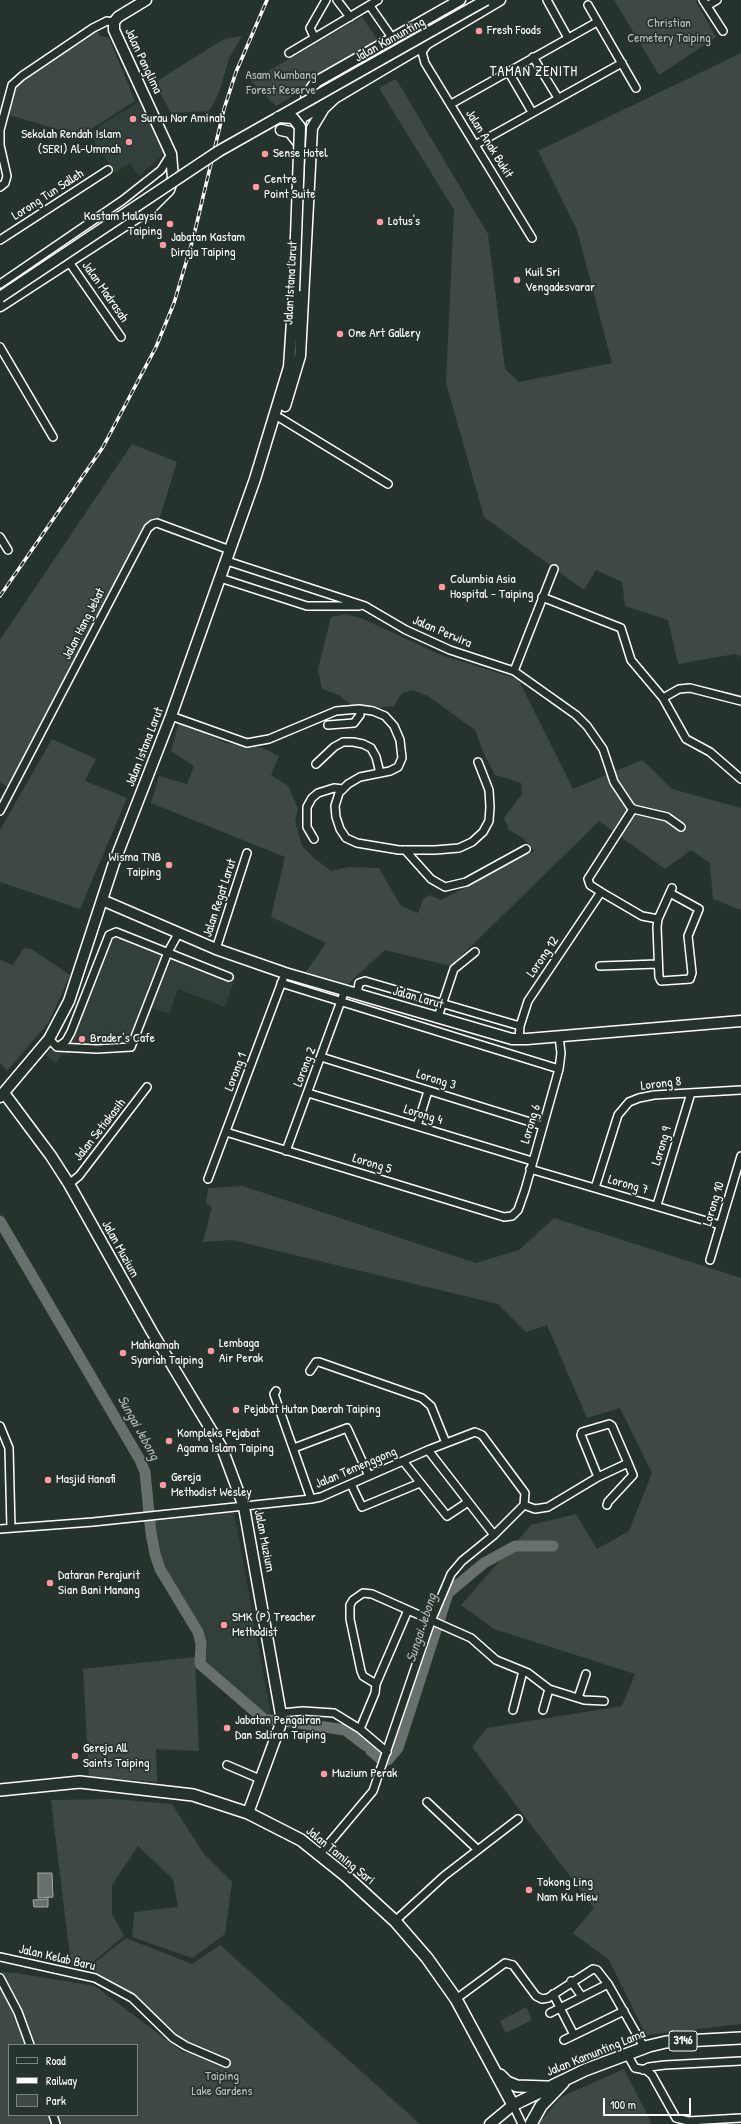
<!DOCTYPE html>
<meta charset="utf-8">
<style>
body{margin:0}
#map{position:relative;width:741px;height:2124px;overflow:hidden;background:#26332d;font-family:"Patrick Hand",sans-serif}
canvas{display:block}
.legend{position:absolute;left:8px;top:2044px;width:130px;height:72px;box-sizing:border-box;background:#26332d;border:1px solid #7d8581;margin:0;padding:5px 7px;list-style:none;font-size:12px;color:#fff}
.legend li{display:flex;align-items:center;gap:8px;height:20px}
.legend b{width:20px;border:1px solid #7d8581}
.scale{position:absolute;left:603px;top:2098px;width:88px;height:18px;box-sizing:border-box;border:2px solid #fff;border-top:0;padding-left:5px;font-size:12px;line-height:14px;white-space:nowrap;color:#fff;-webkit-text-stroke:3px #26332d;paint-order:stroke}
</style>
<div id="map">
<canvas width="741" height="2124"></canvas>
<ul class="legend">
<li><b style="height:5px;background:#26332d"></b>Road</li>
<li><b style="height:5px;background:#fff"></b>Railway</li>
<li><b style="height:11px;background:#3e4944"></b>Park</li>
</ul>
<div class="scale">100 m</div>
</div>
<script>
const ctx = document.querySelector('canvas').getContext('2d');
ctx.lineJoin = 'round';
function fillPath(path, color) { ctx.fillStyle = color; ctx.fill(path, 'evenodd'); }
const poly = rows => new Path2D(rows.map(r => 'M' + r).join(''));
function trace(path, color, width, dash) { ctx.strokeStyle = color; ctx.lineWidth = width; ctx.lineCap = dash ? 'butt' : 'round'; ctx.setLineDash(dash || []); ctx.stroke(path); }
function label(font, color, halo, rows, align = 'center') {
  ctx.font = font + ' "Patrick Hand",sans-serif'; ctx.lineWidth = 3.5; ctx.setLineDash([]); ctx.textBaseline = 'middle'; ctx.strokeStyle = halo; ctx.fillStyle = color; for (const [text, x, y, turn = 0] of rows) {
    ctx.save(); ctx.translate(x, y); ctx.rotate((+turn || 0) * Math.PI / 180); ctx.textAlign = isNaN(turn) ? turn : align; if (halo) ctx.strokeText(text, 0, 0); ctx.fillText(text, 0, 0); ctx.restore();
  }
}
fillPath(poly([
 [143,99,167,151,139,176,130,163,115,173,89,133],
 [121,930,161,945,163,942,177,948,181,955,236,976,225,1007,178,989,169,1014,153,1008,135,1053,73,1052,62,1055,56,1063,46,1055,60,1040,67,1038,108,933],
 [234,1512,271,1716,260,1714,200,1664,201,1643,186,1608,160,1569,153,1544,149,1519]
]), '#333f3a');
fillPath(poly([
 [614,0,695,0,716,37,659,75],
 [362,17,379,42,276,106,251,81],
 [98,31,100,36,109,38,135,101,80,136,9,115,13,86],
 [242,36,229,58,219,93,209,111,171,113,154,83,224,39],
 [741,53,741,657,735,654,678,664,668,620,625,606,622,582,596,570,584,590,484,517,446,383,454,210,379,88,396,79,488,234,505,369,519,382,612,363,577,230,538,151],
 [132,444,177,462,159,520,155,519,148,524,10,789,0,782,0,640],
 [347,614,363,619,441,655,518,679,573,789,642,760,672,789,741,808,741,910,713,899,710,863,691,850,665,869,599,821,451,966,385,950,348,984,306,972,326,943,271,917,285,857,151,803,159,776,187,784,194,766,171,751,179,721,226,743,263,748,279,756,271,775,288,786,298,809,295,821,302,846,314,858,331,871,349,867,379,868,401,906,418,913,423,899,430,895,441,900,534,851,522,837,509,830,504,818,522,794,521,783,495,775,484,754,475,730,428,696,413,690,402,693,394,706,375,708,354,707,339,695,322,689,318,669,331,617],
 [52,739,96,759,85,781,127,798,80,909,0,882,0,830],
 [24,948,31,949,70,975,49,1022,7,1071,0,1063,0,960,13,965],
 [243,1186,476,1263,519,1250,554,1218,741,1278,741,2024,646,2035,609,1960,573,1933,594,1908,472,1747,487,1728,622,1706,635,1674,494,1629,461,1605,531,1525,576,1514,597,1549,629,1531,652,1473,620,1408,587,1418,547,1325,526,1332,498,1304,232,1240,203,1242,212,1207,206,1203,208,1188],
 [195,1657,199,1751,156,1749,157,1782,89,1777,83,1669],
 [113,1799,172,1804,204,1854,232,1882,225,1934,192,1958,132,1937,134,1912,178,1907,173,1879,138,1846,112,1885,112,1914,124,1936,86,1968,71,1965,51,1800],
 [126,1938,192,1964,220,1945,420,2124,0,2124,0,1972,16,1973,95,1986,184,2053,198,2048,176,2036,132,1992,88,1968],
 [9,2045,137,2045,137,2115,9,2115],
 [526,2007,532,2020,505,2033,500,2021],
 [624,2069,652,2124,538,2124,561,2097]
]), '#3e4944');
const water = poly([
 [38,1873,52,1873,53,1897,38,1898,38,1873],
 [48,1899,48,1907,34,1907,33,1900,48,1899]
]);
fillPath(water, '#67706c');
trace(water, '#a4a9a7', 1);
trace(poly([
 [0,1221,140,1460,145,1472,151,1533,155,1554,160,1569,198,1632,201,1643,200,1664,265,1720,276,1720],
 [284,1721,345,1730,366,1746],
 [371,1751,382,1760],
 [388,1760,398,1748,448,1593,484,1563,515,1546,553,1546]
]), '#67706c', 11);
const street = poly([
 [337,0,350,17],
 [547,0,568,38],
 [703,0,723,31],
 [588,5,636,88],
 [370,6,393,39],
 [707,6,717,0],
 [314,37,310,28,326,0],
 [427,45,422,52,425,63,532,238],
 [289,53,378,0],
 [533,57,558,98],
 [508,71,532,112],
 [451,104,597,22],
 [475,145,622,63],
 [0,187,5,183,7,176,0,145,0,130,12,85,22,76,93,28,107,21,114,22],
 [0,240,108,170],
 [69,262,121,337],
 [0,284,123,200,161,170,171,154],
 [0,347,53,437],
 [280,418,388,484],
 [0,537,8,550],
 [227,561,365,606,406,630,450,650,514,671,576,715,587,726,603,749,614,782,630,806,633,809,667,817,681,827],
 [220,578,307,606,359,606],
 [542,597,621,628,631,660,663,698,686,739,710,752,741,779],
 [514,671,554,569],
 [663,698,679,689,690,688,741,701],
 [171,716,247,743,269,739,336,711,359,709,373,711,385,716,394,726,400,740,402,758,398,767,390,771,360,777,348,784,339,793,335,806,336,817,340,829,346,838,357,843,399,850,435,850,459,848,472,842,483,832,489,821,490,807,489,790,478,762],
 [328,725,354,723,360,715,359,709],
 [316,764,334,747,343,742,353,742,363,744,371,748,376,757,380,773],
 [633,809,588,879,590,885,601,892,642,916,658,919],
 [0,811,148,528,153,524,157,523,230,550],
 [314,839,307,827,307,807,312,798,318,793,334,788,343,789],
 [405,850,431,879,445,887,466,882,526,849],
 [670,893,699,909,688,936,692,973,690,979,661,981,659,977,657,927,658,919,672,888],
 [216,949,247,853],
 [600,966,658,964],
 [281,983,559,1069],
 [357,994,359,983,365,981,520,1026],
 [438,1017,454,969,475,952],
 [49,1039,57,1047,97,1049,131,1047,168,952,178,934],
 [519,1040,520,1026,528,1001,601,892],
 [58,1047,66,1041,71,1032,109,935,116,932,229,977],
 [321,1057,543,1126],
 [308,1093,532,1161],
 [417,1126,428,1091],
 [226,1132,504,1217,512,1216,518,1210,525,1190,559,1069,561,1053,559,1036],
 [286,1151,345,990],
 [530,1169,720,1225],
 [208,1179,283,979],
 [69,1184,79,1176,147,1087],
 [595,1188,618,1115,629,1102,639,1098,654,1095,741,1090],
 [657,1205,691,1093],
 [710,1260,741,1156],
 [310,1371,316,1362,319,1362,422,1398,431,1406,446,1443],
 [276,1391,274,1394,311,1499],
 [0,1426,9,1448,11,1528],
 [294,1448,347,1428,369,1476],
 [428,1450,494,1535],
 [403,1461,447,1516,468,1502],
 [351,1484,362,1507,420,1483],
 [524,1505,535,1509,548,1507,598,1477,628,1463,612,1426,609,1424,582,1432,581,1435,598,1477],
 [607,1505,608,1502,633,1475,628,1463],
 [0,1529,93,1522,311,1499,321,1497,428,1450,475,1432,482,1435,525,1493,524,1505,494,1535,462,1561,451,1574,431,1621,373,1791,320,1854],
 [376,1684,363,1676,361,1671,350,1619,350,1605,353,1600,363,1593,372,1594,471,1638,496,1660,528,1673,549,1689,584,1700,604,1701],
 [578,1698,586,1674],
 [513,1710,523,1671],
 [543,1710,549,1689],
 [281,1713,303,1711,334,1713,360,1729,387,1752],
 [360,1729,375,1693,376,1684,408,1610],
 [227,1765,260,1779],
 [427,1802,477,1849],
 [395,1921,444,1876,518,1819],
 [0,1957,95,1978,132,1998,173,2038,186,2046,226,2063],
 [0,1978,18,2012,30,2045],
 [571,1981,582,1997],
 [553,1994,574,2035],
 [456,1999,505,1963,513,1965,536,1996,542,1999,548,1998,593,1969,597,1970,608,1984,644,2047],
 [550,2013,608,1984],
 [564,2040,624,2011],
 [627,2054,635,2068,646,2070,652,2075,676,2118,688,2121,741,2118],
 [643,2070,649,2067,665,2065,741,2061],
 [513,2105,522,2124],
 [53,2115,56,2124]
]);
const secondary = poly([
 [301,118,500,0],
 [281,130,290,132,297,141],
 [298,132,307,95,316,82,460,0],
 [0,306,150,209,169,190,173,178,171,154,114,30,114,22,118,17,146,0],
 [285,406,300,356,312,128,324,108,341,92],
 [102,900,216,949,285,973,512,1039,527,1039,741,1021],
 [4,1093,51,1156,69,1184,152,1332,222,1448,244,1507,281,1715,280,1726,248,1813],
 [0,1097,49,1039,69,1001,114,863,171,716,255,479,289,367,294,291],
 [490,2124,513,2105]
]);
const primary = poly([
 [0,1790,80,1782,193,1795,248,1813,301,1840,346,1876,395,1921,427,1958,456,1999,513,2105,585,2070,649,2046,666,2042,741,2038],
 [500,2075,507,2082,517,2086,547,2087],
 [531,2124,541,2106,563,2083]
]);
trace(street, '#fff', 10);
trace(secondary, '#fff', 13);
trace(primary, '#fff', 14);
trace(street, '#26332d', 7);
trace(secondary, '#26332d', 10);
trace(primary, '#26332d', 11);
const rail = poly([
 [0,596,103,447,156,347,174,303,193,239,224,109,236,72,267,0]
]);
trace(rail, '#fff', 3.5);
trace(rail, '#26332d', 2, [6]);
const secondaryBridge = poly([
 [278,117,293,118,300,127,294,291],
 [0,297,219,151,486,0]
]);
trace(secondaryBridge, '#fff', 13, []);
trace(secondaryBridge, '#26332d', 10);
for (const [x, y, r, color] of [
 [479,31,4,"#ff9aa2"],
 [133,119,4,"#ff9aa2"],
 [129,142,4,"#ff9aa2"],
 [265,154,4,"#ff9aa2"],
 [256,187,4,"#ff9aa2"],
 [380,222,4,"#ff9aa2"],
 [170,224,4,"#ff9aa2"],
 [163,245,4,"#ff9aa2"],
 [517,280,4,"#ff9aa2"],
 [340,334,4,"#ff9aa2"],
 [442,587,4,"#ff9aa2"],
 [169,865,4,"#ff9aa2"],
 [82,1039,4,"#ff9aa2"],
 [211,1351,4,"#ff9aa2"],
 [123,1353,4,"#ff9aa2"],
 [236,1410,4,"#ff9aa2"],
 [169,1441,4,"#ff9aa2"],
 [48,1480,4,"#ff9aa2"],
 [163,1485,4,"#ff9aa2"],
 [50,1583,4,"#ff9aa2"],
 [224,1625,4,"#ff9aa2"],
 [227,1728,4,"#ff9aa2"],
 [75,1756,4,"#ff9aa2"],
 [324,1774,4,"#ff9aa2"],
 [529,1890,4,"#ff9aa2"]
]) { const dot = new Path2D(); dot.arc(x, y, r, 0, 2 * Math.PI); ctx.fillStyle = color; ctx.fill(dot); trace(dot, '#26332d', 1.5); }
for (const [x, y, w] of [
 [683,2041,28]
]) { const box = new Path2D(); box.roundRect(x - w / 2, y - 10, w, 20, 3); ctx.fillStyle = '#26332d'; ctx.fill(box); trace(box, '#fff', 1); }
label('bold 12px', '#fff', null, [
 ["3146",683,2041]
]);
label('13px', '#bbbfbe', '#26332d', [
 ["Christian",669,24],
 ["Cemetery Taiping",669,39],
 ["Asam Kumbang",281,76],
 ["Forest Reserve",281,91],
 ["Taiping",222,2077],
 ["Lake Gardens",222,2092]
]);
label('13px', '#fff', '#26332d', [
 ["Fresh Foods",487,31],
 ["Surau Nor Aminah",141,119],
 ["Sekolah Rendah Islam",121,135,"right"],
 ["(SERI) Al-Ummah",121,150,"right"],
 ["Sense Hotel",273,154],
 ["Centre",264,180],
 ["Point Suite",264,195],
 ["Kastam Malaysia",162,217,"right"],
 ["Taiping",162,232,"right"],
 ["Lotus's",388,222],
 ["Jabatan Kastam",171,238],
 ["Diraja Taiping",171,253],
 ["Kuil Sri",525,273],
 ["Vengadesvarar",525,288],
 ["One Art Gallery",348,334],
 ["Columbia Asia",450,580],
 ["Hospital - Taiping",450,595],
 ["Wisma TNB",161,858,"right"],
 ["Taiping",161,873,"right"],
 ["Brader’s Cafe",90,1039],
 ["Lembaga",219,1344],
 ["Air Perak",219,1359],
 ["Mahkamah",131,1346],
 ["Syariah Taiping",131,1361],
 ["Pejabat Hutan Daerah Taiping",244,1410],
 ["Kompleks Pejabat",177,1434],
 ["Agama Islam Taiping",177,1449],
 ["Gereja",171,1478],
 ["Methodist Wesley",171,1493],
 ["Masjid Hanafi",56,1480],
 ["Dataran Perajurit",58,1576],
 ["Sian Bani Manang",58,1591],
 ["SMK (P) Treacher",232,1618],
 ["Methodist",232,1633],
 ["Jabatan Pengairan",235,1721],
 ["Dan Saliran Taiping",235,1736],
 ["Gereja All",83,1749],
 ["Saints Taiping",83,1764],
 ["Muzium Perak",332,1774],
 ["Tokong Ling",537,1883],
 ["Nam Ku Miew",537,1898]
], 'left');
label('13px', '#fff', '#26332d', [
 ["Jalan Kamunting",390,40,-29],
 ["Jalan Panglima",143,61,65],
 ["Jalan Anak Bukit",489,144,58],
 ["Lorong Tun Salleh",48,195,-33],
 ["Jalan Istana Larut",291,283,-87],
 ["Jalan Madrasah",105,292,55],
 ["Jalan Hang Jebat",84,624,-63],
 ["Jalan Perwira",442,632,23],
 ["Jalan Istana Larut",145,747,-69],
 ["Jalan Regat Larut",220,898,-72],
 ["Lorong 12",543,957,-56],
 ["Jalan Larut",418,998,16],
 ["Lorong 2",305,1067,-69],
 ["Lorong 1",236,1072,-69],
 ["Lorong 3",436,1080,17],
 ["Lorong 8",661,1084,-7],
 ["Lorong 4",423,1115,17],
 ["Lorong 6",531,1124,-73],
 ["Jalan Setiakasih",100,1130,-52],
 ["Lorong 9",662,1146,-73],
 ["Lorong 5",372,1164,17],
 ["Lorong 7",628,1185,16],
 ["Lorong 10",714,1204,-73],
 ["Jalan Muzium",120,1249,61],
 ["Jalan Temenggong",356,1468,-23],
 ["Jalan Muzium",264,1541,79],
 ["Jalan Taming Sari",340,1856,39],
 ["Jalan Kelab Baru",57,1958,13],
 ["Jalan Kamunting Lama",596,2053,-22]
]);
ctx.letterSpacing = '1px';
label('14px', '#fff', '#26332d', [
 ["TAMAN ZENITH",534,72]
]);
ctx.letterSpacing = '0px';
label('italic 14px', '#b3b8b6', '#26332d', [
 ["Sungai Jebong",138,1428,61],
 ["Sungai Jebong",422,1628,-72]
]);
</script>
